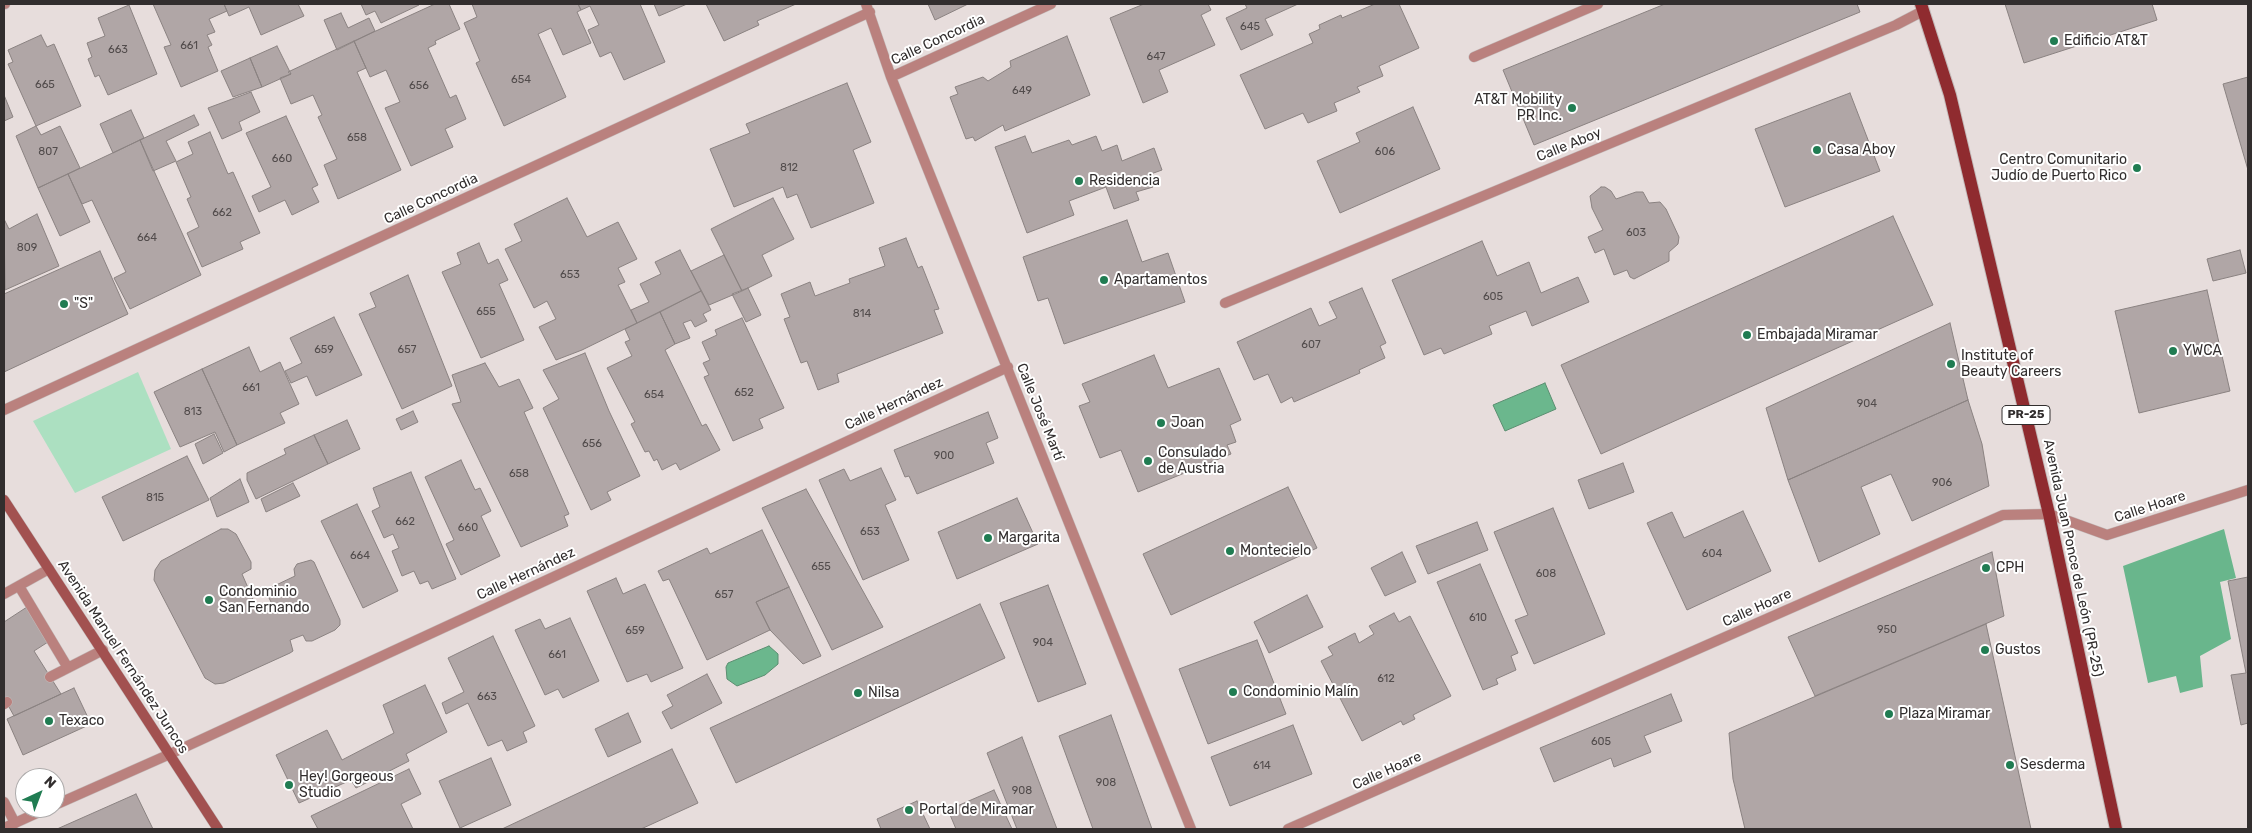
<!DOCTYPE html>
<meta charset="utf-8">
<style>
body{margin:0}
#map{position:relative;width:2252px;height:833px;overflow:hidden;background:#e7dddc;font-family:Rubik,sans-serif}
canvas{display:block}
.frame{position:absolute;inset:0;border:5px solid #322e2e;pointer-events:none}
.north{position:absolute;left:15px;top:768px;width:50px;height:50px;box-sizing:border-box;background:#fff;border:1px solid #adabab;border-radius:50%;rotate:43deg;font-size:14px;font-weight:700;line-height:20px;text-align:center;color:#322e2e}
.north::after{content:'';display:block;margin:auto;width:18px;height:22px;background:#207c52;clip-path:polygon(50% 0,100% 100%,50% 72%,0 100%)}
</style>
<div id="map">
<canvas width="2252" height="833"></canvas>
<div class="frame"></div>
<div class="north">N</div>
</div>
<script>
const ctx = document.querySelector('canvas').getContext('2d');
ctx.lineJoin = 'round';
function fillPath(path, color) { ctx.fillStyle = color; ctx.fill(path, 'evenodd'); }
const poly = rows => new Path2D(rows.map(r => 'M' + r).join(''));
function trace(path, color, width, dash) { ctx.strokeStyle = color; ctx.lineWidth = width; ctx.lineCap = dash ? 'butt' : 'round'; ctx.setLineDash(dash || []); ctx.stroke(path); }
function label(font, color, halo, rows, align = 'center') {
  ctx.font = font + ' Rubik,sans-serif'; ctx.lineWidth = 4; ctx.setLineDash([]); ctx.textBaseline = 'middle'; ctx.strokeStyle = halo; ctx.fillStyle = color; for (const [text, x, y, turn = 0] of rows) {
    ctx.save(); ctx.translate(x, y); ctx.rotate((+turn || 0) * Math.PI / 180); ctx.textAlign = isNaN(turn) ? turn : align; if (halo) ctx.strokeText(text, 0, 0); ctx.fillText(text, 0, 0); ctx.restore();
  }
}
fillPath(poly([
 [138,372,171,449,75,493,33,421]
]), '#ace0c1');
fillPath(poly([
 [2224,529,2236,578,2220,582,2231,639,2200,656,2203,687,2180,693,2176,676,2148,683,2123,566]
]), '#69b68c');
const water = poly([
 [1545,383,1556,409,1505,431,1493,405,1545,383],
 [769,646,778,654,778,664,765,675,737,686,727,679,726,667,728,663,769,646]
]);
fillPath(water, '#6bb78d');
trace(water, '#5a8e70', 1);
const building = poly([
 [153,4,224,4,227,11,209,19,215,32,207,35,212,45,208,47,218,71,181,87,164,47,171,45,153,4],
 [224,4,298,4,304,16,261,35,249,7,229,16,224,4],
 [361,4,419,4,419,5,381,23,375,11,366,15,361,4],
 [435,4,449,4,460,29,435,41,436,44,428,48,450,98,456,95,466,119,445,129,453,147,411,166,385,108,400,102,386,70,370,77,354,41,435,4],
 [472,4,578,4,581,10,577,12,591,43,563,55,551,28,538,34,566,97,504,126,476,63,480,61,464,23,477,17,472,4],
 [578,4,640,4,665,62,624,80,611,52,600,57,588,30,599,25,590,6,581,10,578,4],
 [654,4,687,4,659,16,654,4],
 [706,4,796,4,757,21,759,25,724,41,706,4],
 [928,4,968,4,935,20,928,4],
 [1144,4,1208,4,1211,10,1201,15,1215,45,1159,70,1168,92,1143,103,1110,18,1144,4],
 [1245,4,1298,4,1265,19,1273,35,1241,50,1226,18,1247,8,1245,4],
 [1375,4,1399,4,1419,48,1379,66,1383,76,1357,87,1360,92,1334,103,1337,111,1308,123,1303,113,1265,129,1240,75,1313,43,1309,34,1320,29,1319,25,1341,15,1342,18,1375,4],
 [1665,4,1857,4,1860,12,1534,145,1503,70,1665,4],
 [2005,4,2152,4,2157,20,2024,63,2005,4],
 [129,5,157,74,108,95,99,75,95,77,88,59,92,57,87,43,105,36,98,18,129,5],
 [341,13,348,28,369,18,375,31,337,50,324,20,341,13],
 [41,35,47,47,54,44,81,106,36,126,8,64,13,62,8,50,41,35],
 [1067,36,1090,95,1005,131,1003,125,975,141,973,137,966,139,950,97,958,94,955,87,983,77,988,81,1011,67,1010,61,1067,36],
 [354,41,366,68,357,72,401,170,338,199,324,165,337,159,318,117,322,115,313,95,291,104,280,78,291,74,288,72,354,41],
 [277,46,291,74,262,87,250,58,277,46],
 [250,58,262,87,233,97,221,71,250,58],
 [2248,77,2248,170,2223,84,2248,77],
 [847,83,871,142,853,150,874,203,811,228,797,194,787,198,783,187,734,207,710,149,750,133,746,124,847,83],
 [251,92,260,112,239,122,242,130,222,139,208,108,251,92],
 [1850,93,1880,171,1785,207,1755,129,1850,93],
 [4,95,13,117,4,121,4,95],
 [1413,107,1440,169,1340,213,1317,161,1360,142,1356,133,1413,107],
 [131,110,144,138,113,153,100,124,131,110],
 [194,115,199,125,166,141,176,161,153,171,140,140,194,115],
 [286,116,318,185,312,188,319,202,292,215,285,200,259,212,252,196,271,187,246,133,286,116],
 [36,126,41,135,60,126,80,168,38,188,16,136,36,126],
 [210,132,228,174,233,172,260,233,240,242,243,249,202,267,187,233,199,227,187,199,191,197,176,162,193,154,188,142,210,132],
 [1025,136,1032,153,1069,140,1072,145,1096,136,1102,151,1117,145,1122,161,1154,148,1162,170,1148,175,1153,187,1136,192,1139,200,1114,209,1106,187,1069,201,1074,215,1027,233,995,147,1025,136],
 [140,140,201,275,130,309,114,278,126,272,92,200,82,204,68,174,140,140],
 [68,174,90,222,60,236,38,188,68,174],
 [1601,187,1605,187,1611,191,1616,199,1636,192,1643,192,1649,203,1660,202,1666,209,1679,237,1678,244,1669,252,1669,261,1634,279,1630,277,1627,270,1614,275,1604,249,1595,253,1588,237,1603,230,1592,208,1590,196,1601,187],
 [567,198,587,237,618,222,637,259,618,268,625,282,618,285,637,323,582,350,556,360,539,327,556,319,547,301,534,308,505,249,522,241,514,224,567,198],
 [773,198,794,239,762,255,772,276,742,291,711,229,773,198],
 [37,214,59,266,5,290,4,219,9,229,37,214],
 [1893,216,1933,305,1601,454,1561,365,1893,216],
 [1127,220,1142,262,1168,253,1185,302,1064,344,1048,298,1038,301,1023,257,1127,220],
 [906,238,918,268,922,266,939,309,934,310,943,333,837,374,839,382,818,390,807,361,801,363,784,319,790,317,781,294,810,282,815,296,850,283,849,279,885,266,879,248,906,238],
 [1482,241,1497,276,1529,262,1541,293,1578,277,1589,302,1532,326,1526,311,1489,326,1492,334,1444,354,1441,348,1424,355,1392,280,1482,241],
 [479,243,488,264,498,259,508,280,499,284,524,340,481,358,442,272,461,264,457,253,479,243],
 [680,250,701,291,637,323,631,310,649,302,640,284,661,274,655,262,680,250],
 [2240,250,2246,273,2213,281,2207,259,2240,250],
 [100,251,128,314,4,372,4,294,100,251],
 [724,255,742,291,709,305,691,271,724,255],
 [408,275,452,386,402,409,359,314,376,307,370,293,408,275],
 [748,288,761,315,746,322,732,294,748,288],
 [1362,288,1386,343,1380,346,1385,358,1359,370,1360,373,1294,402,1292,397,1281,403,1268,374,1254,380,1237,342,1311,308,1319,326,1337,318,1329,302,1362,288],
 [2207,290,2230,391,2139,413,2115,311,2207,290],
 [701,291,711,310,703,314,707,321,695,327,691,320,683,323,690,338,675,344,660,312,701,291],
 [660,312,675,344,665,350,702,426,706,424,720,450,680,470,676,463,662,470,657,459,654,461,649,451,645,452,631,424,635,422,607,368,632,356,625,342,630,340,625,329,660,312],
 [334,317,362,375,316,396,307,376,291,383,285,371,302,363,290,338,334,317],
 [742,318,784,408,759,419,763,428,733,441,704,377,709,375,703,363,710,360,702,342,717,335,715,330,742,318],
 [1950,323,1968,400,1788,480,1766,408,1950,323],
 [249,347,260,372,280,362,299,404,280,413,285,423,237,445,202,369,249,347],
 [585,353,609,411,640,476,607,492,611,500,591,510,543,408,559,399,543,370,585,353],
 [1154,355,1168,388,1219,368,1241,420,1230,425,1236,442,1227,445,1231,454,1138,492,1121,450,1100,458,1079,406,1090,402,1082,384,1154,355],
 [485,363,499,387,519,379,533,408,524,412,569,514,564,516,568,526,521,547,452,404,461,402,452,375,485,363],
 [202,369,237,445,224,452,215,432,180,447,154,392,202,369],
 [1968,400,1982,444,1989,486,1912,521,1891,474,1861,487,1880,534,1819,562,1788,480,1968,400],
 [413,411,418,422,401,430,396,419,413,411],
 [988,412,998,438,986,443,994,463,917,494,909,476,905,477,894,450,988,412],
 [347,420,360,449,328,464,314,435,347,420],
 [214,434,223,453,203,464,195,444,214,434],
 [314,435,328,464,256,499,247,480,247,473,286,454,284,449,314,435],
 [187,456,209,500,123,541,102,497,187,456],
 [461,460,475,490,480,488,491,511,481,516,500,556,461,575,446,544,454,540,425,477,461,460],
 [1623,463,1634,492,1589,509,1578,480,1623,463],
 [881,468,896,500,885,505,909,560,863,580,819,480,844,469,850,481,881,468],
 [411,472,456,579,432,589,428,581,420,584,414,571,402,576,392,551,399,548,393,534,384,538,372,511,380,507,373,488,411,472],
 [240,479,249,502,217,517,210,498,240,479],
 [293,483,300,496,266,512,261,499,293,483],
 [1288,487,1317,548,1171,615,1143,554,1288,487],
 [806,489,883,627,832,650,762,508,806,489],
 [1017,498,1038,544,957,579,938,532,1017,498],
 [357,504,398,591,363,608,321,521,357,504],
 [1553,508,1605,634,1534,664,1515,620,1528,615,1494,532,1553,508],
 [1743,511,1771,571,1687,610,1647,523,1672,512,1684,538,1743,511],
 [1477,522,1488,550,1428,574,1416,546,1477,522],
 [221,529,228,529,236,534,251,562,251,569,242,574,259,613,273,606,267,594,274,591,272,587,295,576,294,569,297,564,311,560,314,562,340,620,340,625,335,630,312,641,306,641,303,635,290,640,293,651,290,653,224,683,215,684,205,678,154,580,155,570,161,561,221,529],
 [762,530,789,587,756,602,770,630,707,660,669,579,663,581,658,571,707,548,710,554,762,530],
 [1402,552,1416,582,1385,596,1371,568,1402,552],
 [1992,552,2004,616,1815,696,1788,637,1992,552],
 [1480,564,1518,653,1511,656,1516,670,1496,679,1498,684,1483,690,1437,582,1480,564],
 [2248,577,2248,723,2241,725,2231,675,2246,673,2228,581,2248,577],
 [616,578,623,594,645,584,683,668,651,682,647,674,627,682,587,591,616,578],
 [1048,585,1086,684,1038,702,1000,603,1048,585],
 [789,587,821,656,803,664,770,630,756,602,789,587],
 [1307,595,1323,627,1269,653,1254,622,1307,595],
 [980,604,1005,658,736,783,710,728,980,604],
 [27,607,48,642,34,651,61,694,14,716,4,698,4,622,27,607],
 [1394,613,1399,622,1410,616,1451,696,1413,715,1415,719,1403,725,1401,721,1362,741,1321,661,1333,655,1328,647,1355,633,1359,643,1374,634,1369,626,1394,613],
 [570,618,599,681,563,698,558,689,545,695,515,630,540,619,545,629,570,618],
 [1986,624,2031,829,1745,829,1733,779,1729,733,1986,624],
 [493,636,535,726,523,732,527,742,507,751,502,740,488,746,468,703,446,714,442,703,464,692,448,658,493,636],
 [1257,640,1286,714,1208,744,1179,669,1257,640],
 [707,674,722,703,671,729,662,712,673,706,667,695,707,674],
 [425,685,447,732,406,754,409,761,356,788,351,780,299,803,276,755,327,730,342,760,394,733,383,705,425,685],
 [74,688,91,724,23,755,7,719,74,688],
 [1671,694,1682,721,1644,736,1651,752,1614,767,1611,758,1554,782,1540,748,1671,694],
 [628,713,641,742,608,757,595,729,628,713],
 [1111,715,1152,829,1093,829,1059,736,1111,715],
 [1293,725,1312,774,1230,806,1211,757,1293,725],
 [1022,737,1057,829,1017,829,987,753,1022,737],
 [672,749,698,803,641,829,502,829,672,749],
 [491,758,511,805,460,828,439,781,491,758],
 [409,769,421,794,401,804,413,829,318,829,311,816,409,769],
 [994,790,1012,829,956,829,948,810,994,790],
 [136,794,153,829,57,829,136,794],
 [917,801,930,829,881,829,877,819,917,801]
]);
fillPath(building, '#b0a6a6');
trace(building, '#8a8281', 1);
const service = poly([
 [1474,57,1598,4],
 [19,586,68,668],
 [4,594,49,569],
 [50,677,103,650],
 [4,704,7,702],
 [4,802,15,823]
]);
const minor = poly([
 [4,4,5,4],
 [866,4,891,77,1191,829],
 [891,77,1051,4],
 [1225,303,1896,25,1923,11],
 [4,410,870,12],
 [55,805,170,754,1008,367],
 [4,828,48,808],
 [1288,829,2003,515,2049,514,2107,535,2248,490]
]);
const secondary = poly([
 [4,500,218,829]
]);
const primary = poly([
 [1921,4,1950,95,2049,514,2116,829]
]);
trace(service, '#c3bab9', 11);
trace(minor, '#c3bab9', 11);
trace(secondary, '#c3bab9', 11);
trace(primary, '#c3bab9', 14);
trace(service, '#ba817e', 10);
trace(minor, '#ba817e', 10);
trace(secondary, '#a25150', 10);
trace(primary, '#8f2b2f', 12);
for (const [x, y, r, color] of [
 [2054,41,5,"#207c52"],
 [1572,108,5,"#207c52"],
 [1817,150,5,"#207c52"],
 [2137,168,5,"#207c52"],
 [1079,181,5,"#207c52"],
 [1104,280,5,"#207c52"],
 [64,304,5,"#207c52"],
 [1747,335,5,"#207c52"],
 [2173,351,5,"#207c52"],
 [1951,364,5,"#207c52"],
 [1161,423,5,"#207c52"],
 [1148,461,5,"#207c52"],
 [988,538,5,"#207c52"],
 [1230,551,5,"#207c52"],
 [1986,568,5,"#207c52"],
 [209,600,5,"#207c52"],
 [1985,650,5,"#207c52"],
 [1233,692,5,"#207c52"],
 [858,693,5,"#207c52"],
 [1889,714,5,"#207c52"],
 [49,721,5,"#207c52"],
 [2010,765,5,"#207c52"],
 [289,785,5,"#207c52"],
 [909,810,5,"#207c52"]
]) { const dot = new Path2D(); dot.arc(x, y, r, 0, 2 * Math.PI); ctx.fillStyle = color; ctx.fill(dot); trace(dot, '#fff', 2); }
label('11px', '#524c4c', null, [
 ["645",1250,27],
 ["661",189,46],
 ["663",118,50],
 ["647",1156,57],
 ["654",521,80],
 ["665",45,85],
 ["656",419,86],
 ["649",1022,91],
 ["658",357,138],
 ["807",48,152],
 ["606",1385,152],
 ["660",282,159],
 ["812",789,168],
 ["662",222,213],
 ["603",1636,233],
 ["664",147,238],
 ["809",27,248],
 ["653",570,275],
 ["605",1493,297],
 ["655",486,312],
 ["814",862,314],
 ["607",1311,345],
 ["659",324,350],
 ["657",407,350],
 ["661",251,388],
 ["652",744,393],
 ["654",654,395],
 ["904",1867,404],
 ["813",193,412],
 ["656",592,444],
 ["900",944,456],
 ["658",519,474],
 ["906",1942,483],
 ["815",155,498],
 ["662",405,522],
 ["660",468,528],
 ["653",870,532],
 ["604",1712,554],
 ["664",360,556],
 ["655",821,567],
 ["608",1546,574],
 ["657",724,595],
 ["610",1478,618],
 ["950",1887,630],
 ["659",635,631],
 ["904",1043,643],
 ["661",557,655],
 ["612",1386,679],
 ["663",487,697],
 ["605",1601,742],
 ["614",1262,766],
 ["908",1106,783],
 ["908",1022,791]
]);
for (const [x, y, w] of [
 [2026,415,48]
]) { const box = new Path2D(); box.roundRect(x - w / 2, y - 9.5, w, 19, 4); ctx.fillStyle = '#fff'; ctx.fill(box); trace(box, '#322e2e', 1); }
label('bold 12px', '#322e2e', null, [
 ["PR-25",2026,415]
]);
label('14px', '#322e2e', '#fff', [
 ["Calle Concordia",938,40,-25],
 ["Calle Aboy",1569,145,-22],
 ["Calle Concordia",431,199,-25],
 ["Calle Hernández",894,404,-25],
 ["Calle José Martí",1040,412,68],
 ["Calle Hoare",2150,507,-18],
 ["Avenida Juan Ponce de León (PR-25)",2073,558,78],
 ["Calle Hernández",526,574,-25],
 ["Calle Hoare",1757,608,-24],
 ["Avenida Manuel Fernández Juncos",123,657,57],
 ["Calle Hoare",1387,771,-24]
]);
label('14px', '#322e2e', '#fff', [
 ["Edificio AT&T",2064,41],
 ["AT&T Mobility",1562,100,"right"],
 ["PR Inc.",1562,116,"right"],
 ["Casa Aboy",1827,150],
 ["Centro Comunitario",2127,160,"right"],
 ["Judío de Puerto Rico",2127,176,"right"],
 ["Residencia",1089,181],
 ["Apartamentos",1114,280],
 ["\"S\"",74,304],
 ["Embajada Miramar",1757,335],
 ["YWCA",2183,351],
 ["Institute of",1961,356],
 ["Beauty Careers",1961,372],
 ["Joan",1171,423],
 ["Consulado",1158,453],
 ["de Austria",1158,469],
 ["Margarita",998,538],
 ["Montecielo",1240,551],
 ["CPH",1996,568],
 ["Condominio",219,592],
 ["San Fernando",219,608],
 ["Gustos",1995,650],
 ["Condominio Malín",1243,692],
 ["Nilsa",868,693],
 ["Plaza Miramar",1899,714],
 ["Texaco",59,721],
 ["Sesderma",2020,765],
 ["Hey! Gorgeous",299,777],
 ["Studio",299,793],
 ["Portal de Miramar",919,810]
], 'left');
</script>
